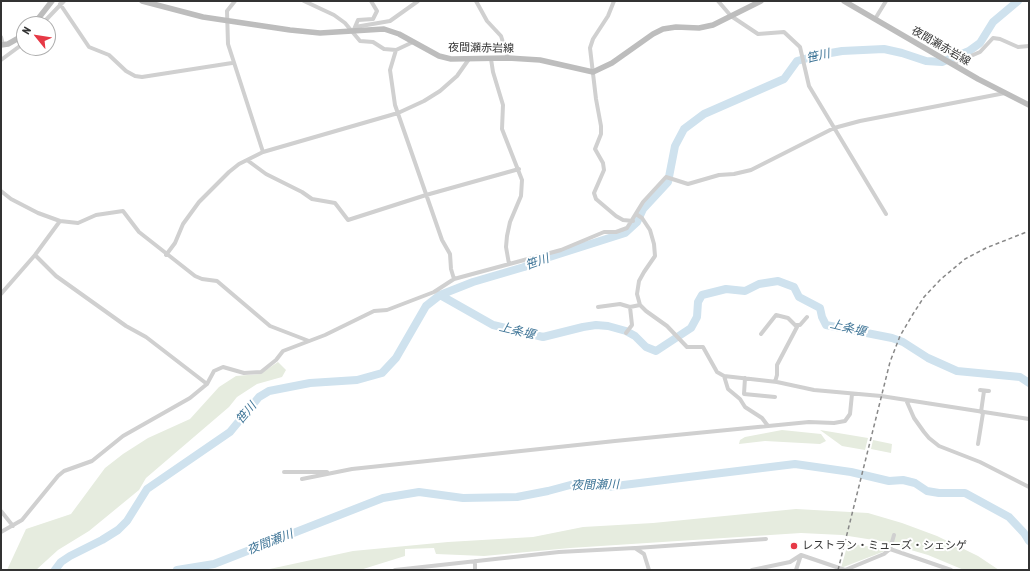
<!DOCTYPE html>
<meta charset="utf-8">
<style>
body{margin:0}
#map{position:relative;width:1030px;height:571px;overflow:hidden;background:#fff;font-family:"Asap Condensed",sans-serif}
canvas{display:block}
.frame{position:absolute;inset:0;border:2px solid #333;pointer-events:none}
.north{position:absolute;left:16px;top:16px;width:40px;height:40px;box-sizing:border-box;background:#fff;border:1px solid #adadad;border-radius:50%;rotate:300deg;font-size:11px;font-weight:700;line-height:16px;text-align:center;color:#333}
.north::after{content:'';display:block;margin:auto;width:14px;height:18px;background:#e63946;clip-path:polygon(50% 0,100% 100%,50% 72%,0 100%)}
</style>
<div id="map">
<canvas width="1030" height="571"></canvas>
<div class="frame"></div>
<div class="north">N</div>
</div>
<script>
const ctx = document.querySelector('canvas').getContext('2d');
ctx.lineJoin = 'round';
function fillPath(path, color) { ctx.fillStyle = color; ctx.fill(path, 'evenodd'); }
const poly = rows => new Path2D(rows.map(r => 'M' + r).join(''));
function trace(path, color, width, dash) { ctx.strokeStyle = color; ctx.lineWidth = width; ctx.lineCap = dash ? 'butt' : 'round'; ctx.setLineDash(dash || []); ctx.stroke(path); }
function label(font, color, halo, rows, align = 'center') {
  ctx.font = font + ' "Asap Condensed","Noto Sans JP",sans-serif'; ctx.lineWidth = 4; ctx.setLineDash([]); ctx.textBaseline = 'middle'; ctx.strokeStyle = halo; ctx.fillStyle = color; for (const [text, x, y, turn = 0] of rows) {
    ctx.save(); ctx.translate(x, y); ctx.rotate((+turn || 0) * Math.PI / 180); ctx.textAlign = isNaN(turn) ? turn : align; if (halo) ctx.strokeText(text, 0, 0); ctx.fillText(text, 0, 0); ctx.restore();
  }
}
fillPath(poly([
 [278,362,286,370,282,377,257,384,237,397,229,407,146,478,139,490,89,531,58,550,36,570,7,570,26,529,71,514,105,468,123,454,148,438,190,419,219,387,236,376,260,374],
 [782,430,821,434,826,441,820,444,765,441,739,444,740,440,745,437],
 [820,430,868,438,865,450,842,446],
 [873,440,892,444,891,453,871,449],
 [796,509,868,513,902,523,937,536,978,556,999,570,964,570,928,555,880,541,842,535,801,533,570,548,484,556,436,554,434,548,405,549,405,556,360,570,265,570,353,551,448,542,533,537,583,527,653,523],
 [848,543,884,549,885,551,841,568]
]), '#e6ecdf');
trace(poly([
 [440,295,493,325,543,337,583,327,596,325,608,326,626,331,635,336,646,347,656,351,691,328,697,317,698,302,702,295,726,289,745,291,759,284,778,281,794,287,799,297,820,308,822,317,826,325,892,338,903,342,928,358,957,371,1020,377,1029,383],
 [55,570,61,562,70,556,102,540,118,530,127,521,147,489,230,432,259,397,269,391,310,383,357,380,382,373,396,358,426,306,440,295,473,282,524,267,537,261,625,233,637,222,643,209,668,182,675,146,684,129,704,114,784,79,797,61,819,55,842,51,884,49,902,53,926,61,942,62,969,51,980,43,993,22,1018,1],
 [177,570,214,564,383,498,419,492,463,498,517,497,548,491,574,484,607,487,795,464,851,472,889,481,903,480,915,483,927,491,939,493,965,493,1009,517,1024,533,1029,541]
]), '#cfe2ee', 8);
trace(poly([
 [235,1,227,11,228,44,263,152],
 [304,1,334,15,345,23,360,41,373,42,384,49,396,50,413,42],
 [476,1,487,21,501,36,508,58],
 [614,1,608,16,593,39,590,48,596,99,601,126,601,134,595,149,603,163,604,170,594,193,596,199,616,216,623,220,633,221],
 [718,1,731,16,758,34,784,32,800,47,809,86,886,214],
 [60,4,89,47,109,55,126,71,135,76,142,77,232,63],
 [875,19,886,1],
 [42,24,64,1],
 [355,27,358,20,373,19,377,11,371,1],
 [353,32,355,27,390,21,418,1],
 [1,37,3,45],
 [396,50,390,70,395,105,442,240,450,254,451,269,454,279],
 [491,59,493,72,503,105,502,129,522,180,521,196,510,222,507,236,506,247,509,264],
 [1,60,24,43],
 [952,64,980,52,993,38,1000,39,1018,47,1029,46],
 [247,160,266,174,302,192,312,199,335,203,348,220,426,195,519,169],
 [1,191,11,199,38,213,60,221,78,223,96,215,123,211,139,232,195,276,202,279,217,281,270,326,309,341],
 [636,214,642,218,650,230,654,244,655,256,644,272,639,281,637,294,640,305,646,311,667,326,687,347,703,347,717,372,724,376,777,382,814,390,881,396,1029,419],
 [35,255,56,276,126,326,146,337,207,384],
 [166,255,175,243,183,224,199,202,229,172,239,164,263,152,398,113,424,101,440,91,457,76,469,59],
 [1,294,35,255,60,221],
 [598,307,620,304,630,307],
 [796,325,800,325,807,317],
 [626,333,632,325,630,307,640,305],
 [761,334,776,315,788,318,797,327,777,365,777,375,775,382],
 [724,376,728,389,740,399,745,407,762,418,768,426],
 [745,378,744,394,775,397],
 [980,390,989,391],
 [907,402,914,418,924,432,929,438,939,446,980,462,1029,487],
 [981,412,984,391],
 [978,444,983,413],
 [284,472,327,472],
 [302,479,352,469,615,441,809,422,834,423,845,421,850,414,852,394],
 [1,511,13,526],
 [1,532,22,520,58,476,64,471,92,461,123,436,190,398,207,384,214,371,223,367,244,373,261,372,276,360,283,351,325,335,374,311,387,310,434,292,454,279,561,250,604,232,616,232,627,228,643,202,666,177,688,184,719,175,734,174,751,170,834,128,860,121,1005,93],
 [636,548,766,539],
 [890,549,951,570],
 [395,570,559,552,635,548,644,554,649,570],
 [475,570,475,561],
 [752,570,790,562,801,555,845,570,884,554,890,549,894,535],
 [796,570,801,555]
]), '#d0d0d0', 4);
trace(poly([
 [142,1,203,17,290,30,320,33,384,29,399,34,439,56,451,59,508,58,540,60,593,72,612,63,653,34,663,29,676,27,699,28,713,25,761,1],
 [844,1,978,79,1029,105],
 [34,24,52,1],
 [1,45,8,44,24,35]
]), '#bdbdbd', 5.5);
trace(poly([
 [838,570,890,362,900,336,913,314,924,297,941,279,965,259,986,248,1029,231]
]), '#888', 1.5, [4, 3]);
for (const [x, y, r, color] of [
 [794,546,4,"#e63946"]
]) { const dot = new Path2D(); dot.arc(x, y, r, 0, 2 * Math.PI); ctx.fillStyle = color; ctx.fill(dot); trace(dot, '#fff', 1.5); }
label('11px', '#333', '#fff', [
 ["夜間瀬赤岩線",941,46,30],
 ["夜間瀬赤岩線",481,48,1]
]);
label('11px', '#333', '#fff', [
 ["レストラン・ミューズ・シェシゲ",802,546]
], 'left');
label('italic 12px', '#3f7597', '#fff', [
 ["笹川",818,56,-13],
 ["笹川",537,262,-19],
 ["上条堰",848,328,14],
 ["上条堰",517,331,14],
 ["笹川",246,413,-50],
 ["夜間瀬川",595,485,-1],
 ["夜間瀬川",270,542,-21]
]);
</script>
